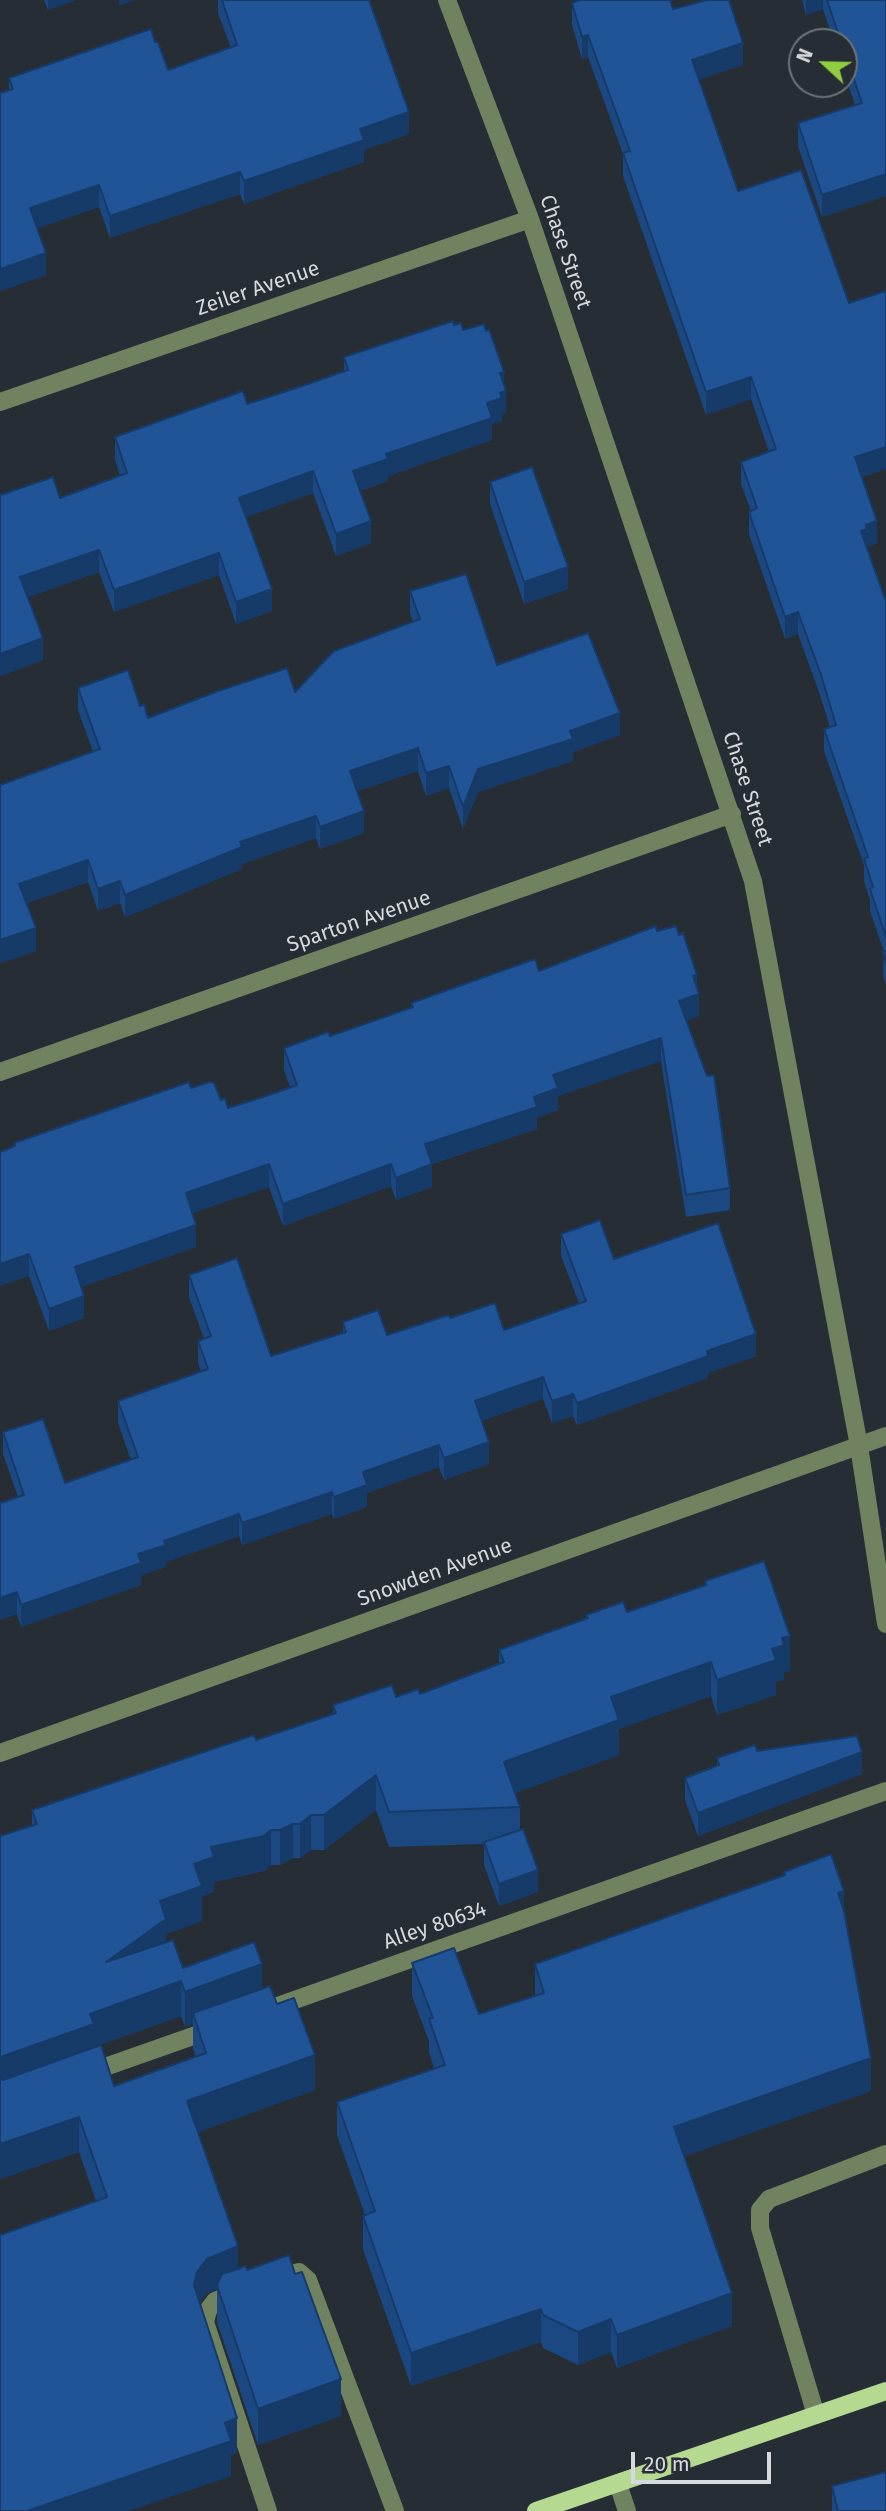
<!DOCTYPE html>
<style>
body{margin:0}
#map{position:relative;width:886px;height:2511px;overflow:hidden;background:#272d34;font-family:"Fira Sans",sans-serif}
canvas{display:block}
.north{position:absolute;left:788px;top:28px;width:70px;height:70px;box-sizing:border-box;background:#272d34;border:2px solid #6d7278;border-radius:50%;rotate:292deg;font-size:19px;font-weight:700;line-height:28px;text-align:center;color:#d6d9de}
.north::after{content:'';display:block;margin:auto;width:24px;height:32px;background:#91cd40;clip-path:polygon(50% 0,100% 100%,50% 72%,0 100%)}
.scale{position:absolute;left:631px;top:2452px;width:140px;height:32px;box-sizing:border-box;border:4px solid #d6d9de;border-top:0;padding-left:9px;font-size:21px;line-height:24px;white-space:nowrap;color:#d6d9de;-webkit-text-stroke:5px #272d34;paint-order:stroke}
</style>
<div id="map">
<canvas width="886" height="2511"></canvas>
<div class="north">N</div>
<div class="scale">20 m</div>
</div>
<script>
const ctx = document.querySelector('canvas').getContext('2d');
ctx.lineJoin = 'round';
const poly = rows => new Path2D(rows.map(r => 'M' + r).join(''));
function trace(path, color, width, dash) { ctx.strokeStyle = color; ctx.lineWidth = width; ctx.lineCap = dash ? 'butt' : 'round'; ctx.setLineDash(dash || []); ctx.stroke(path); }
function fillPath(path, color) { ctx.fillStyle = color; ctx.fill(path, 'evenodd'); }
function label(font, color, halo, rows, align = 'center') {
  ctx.font = font + ' "Fira Sans",sans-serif'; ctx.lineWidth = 5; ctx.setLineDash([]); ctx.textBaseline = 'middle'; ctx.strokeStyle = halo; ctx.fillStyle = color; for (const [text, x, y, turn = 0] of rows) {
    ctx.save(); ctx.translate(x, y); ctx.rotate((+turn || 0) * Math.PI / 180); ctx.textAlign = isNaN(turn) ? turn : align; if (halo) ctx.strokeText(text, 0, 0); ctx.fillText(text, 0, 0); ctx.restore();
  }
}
trace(poly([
 [447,0,530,219,753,881,859,1446,886,1624],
 [0,402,530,219],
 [0,1072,732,814],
 [0,1753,886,1436],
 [272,2008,886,1791],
 [88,2073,213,2029],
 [272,2279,299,2272,308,2280,395,2511],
 [239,2292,215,2301,208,2310,205,2322,268,2511],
 [816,2415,760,2228,760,2210,769,2199,886,2154],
 [618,2484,627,2511]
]), '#718260', 18);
trace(poly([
 [536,2511,886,2391]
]), '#b5d991', 18);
fillPath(poly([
 [44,0,76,0,48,10],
 [218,0,369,0,409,134,364,150,364,162,244,204,240,194,110,238,99,207,37,228,46,275,0,291,0,93,9,90,9,78,155,42,168,70,231,48,218,13],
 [577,0,670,0,673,9,743,65,699,79,738,191,849,303,886,291,886,469,862,477,877,543,867,547,867,549,885,599,886,599,886,985,883,975,884,952,870,911,870,900,864,881,864,865,824,751,824,729,830,727,820,695,798,634,785,639,749,534,749,512,751,511,741,484,741,462,769,452,751,399,706,415,623,176,623,154,588,57,582,59,572,25,572,3],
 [802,0,886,0,886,196,822,217,798,146,798,123,855,105,844,72,844,42,834,42,823,9,806,15],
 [454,325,463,330,504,384,506,413,502,414,502,421,492,424,492,440,388,476,388,481,360,491,371,543,336,556,313,493,246,517,272,611,236,624,219,575,114,612,99,572,28,597,43,660,0,676,60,498,120,476,115,459,115,437,247,404,344,371,344,357],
 [490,482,568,589,524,604,490,504],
 [410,591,497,665,620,735,573,752,573,761,478,792,463,829,449,788,426,796,418,771,357,791,364,833,320,849,316,838,242,864,242,869,125,917,120,903,98,911,88,882,27,903,36,951,0,963,93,752,78,710,78,688,140,706,148,718,295,692,413,622,410,613],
 [657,931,697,987,699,1016,686,1020,730,1188,730,1210,686,1217,661,1061,558,1096,558,1110,537,1118,537,1129,432,1164,432,1187,396,1200,391,1186,283,1226,269,1187,192,1213,196,1247,81,1287,84,1318,49,1331,29,1276,14,1143,191,1088,221,1100,228,1108,263,1097,290,1087,284,1070,284,1048,330,1036,411,1007,411,1003,539,971],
 [561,1234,614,1259,756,1356,708,1373,708,1378,577,1425,573,1416,552,1423,543,1399,481,1421,489,1464,444,1480,439,1467,367,1493,367,1507,334,1519,332,1514,242,1545,239,1536,166,1562,166,1567,141,1575,141,1585,21,1627,17,1614,0,1620,18,1497,3,1454,3,1432,65,1483,131,1460,118,1423,118,1401,201,1371,198,1363,198,1341,204,1339,189,1297,189,1275,271,1356,343,1334,343,1322,387,1335,450,1318,504,1330,579,1303,561,1256],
 [705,1581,790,1671,784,1672,784,1680,776,1682,776,1695,717,1715,711,1696,619,1729,619,1755,515,1793,520,1807,520,1830,538,1892,499,1906,484,1865,484,1844,389,1847,376,1810,324,1850,311,1850,300,1858,293,1858,280,1865,271,1865,264,1871,214,1882,214,1892,202,1896,202,1921,166,1934,166,1942,183,1968,262,1989,277,2004,315,2090,198,2132,238,2268,247,2270,341,2416,258,2445,217,2322,217,2289,207,2293,200,2303,237,2453,231,2455,231,2476,128,2511,0,2511,96,2201,79,2152,0,2179,0,1836,32,1825,32,1810,256,1740,333,1714,333,1705,420,1694,499,1664,499,1650,586,1618,586,1615,627,1612,705,1586],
 [181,2016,185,2027,193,2024,193,2048,196,2057,114,2086,94,2047],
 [757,1751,862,1774,698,1836,685,1800,685,1778,717,1766,717,1758],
 [784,1872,844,1909,871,2091,684,2156,732,2326,617,2368,611,2352,578,2365,543,2348,541,2342,411,2386,363,2249,363,2216,365,2215,337,2135,337,2102,434,2068,429,2052,429,2041,412,1996,412,1963,479,2014,535,1996,535,1964,784,1875],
 [832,2486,886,2511,832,2511]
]), '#1c4881');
fillPath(poly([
 [48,0,76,0,48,10],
 [119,0,135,0,119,6],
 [806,0,823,0,823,9,806,15],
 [588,35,588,57,582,59,582,37],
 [743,43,743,65,692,82,692,60],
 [409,112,409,134,364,150,364,162,244,204,244,181,360,129],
 [240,172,240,194,110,238,110,216],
 [886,174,886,196,822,217,822,195],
 [99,185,99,207,30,231,30,208],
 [46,253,46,275,0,291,0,269],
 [504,372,504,391,506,391,506,413,502,414,502,421,492,424,492,440,388,476,388,481,353,493,353,471,487,403,500,373],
 [751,377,751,399,706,415,706,392],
 [886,447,886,469,855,479,855,457],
 [313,471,313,493,239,520,239,498],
 [371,521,371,543,336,556,336,534],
 [877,521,877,543,867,547,867,551,861,531,866,525],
 [99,550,99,572,20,600,20,577],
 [219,553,219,575,114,612,114,590],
 [568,567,568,589,524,604,524,582],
 [272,589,272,611,236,624,236,602],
 [798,612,798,634,785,639,785,617],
 [43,638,43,660,0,676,0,654],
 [620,713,620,735,573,752,573,761,478,792,463,829,463,807,478,769,570,731],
 [418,748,418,771,350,793,350,771],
 [449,766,449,788,426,796,426,773],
 [364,811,364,833,320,849,320,827],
 [316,816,316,838,242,864,242,869,125,917,125,895,240,842],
 [88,860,88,882,19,906,19,884],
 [120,881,120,903,98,911,98,889],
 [36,928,36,951,0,963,0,940],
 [697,975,697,995,699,994,699,1016,679,1023,679,1001,693,976],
 [661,1038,661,1061,558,1096,558,1110,537,1118,537,1129,425,1166,425,1144,534,1097,553,1075],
 [269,1164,269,1187,186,1215,186,1193],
 [391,1164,391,1186,283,1226,283,1204],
 [432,1164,432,1187,396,1200,396,1178],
 [196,1225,196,1247,75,1289,75,1267],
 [29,1254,29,1276,0,1286,0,1264],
 [84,1296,84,1318,49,1331,49,1309],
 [756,1334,756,1356,708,1373,708,1378,577,1425,577,1403,707,1351],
 [543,1377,543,1399,475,1423,475,1401],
 [573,1394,573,1416,552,1423,552,1401],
 [489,1442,489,1464,444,1480,444,1458],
 [439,1445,439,1467,367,1493,367,1507,334,1519,334,1497,363,1472],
 [332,1492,332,1514,242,1545,242,1523],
 [239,1514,239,1536,166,1562,166,1567,141,1575,141,1585,21,1627,21,1605,138,1554,164,1541],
 [17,1592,17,1614,0,1620,0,1598],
 [790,1636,790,1671,784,1672,784,1680,776,1682,776,1695,717,1715,717,1680,772,1649,782,1638],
 [711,1662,711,1696,619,1729,619,1755,504,1797,504,1762,611,1697],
 [862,1752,862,1774,698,1836,698,1813],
 [376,1775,376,1810,324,1850,324,1815],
 [311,1815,311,1850,300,1858,300,1824],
 [293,1824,293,1858,280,1865,280,1830],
 [271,1830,271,1865,264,1871,214,1882,214,1892,202,1896,202,1921,166,1934,166,1954,106,1962,194,1864,211,1847],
 [538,1870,538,1892,499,1906,499,1884],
 [844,1891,844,1924,838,1893],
 [262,1964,262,1999,193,2013,193,2024,185,2027,185,1992],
 [181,1981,181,2016,94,2047,94,2059,0,2092,0,2057,90,2014],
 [315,2055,315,2090,187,2136,187,2101],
 [871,2058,871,2091,674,2160,674,2127],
 [79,2117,79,2152,0,2179,0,2144],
 [238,2246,238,2281,217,2285,217,2289,207,2293,197,2307,194,2285,197,2272,207,2259],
 [732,2293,732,2326,617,2368,617,2335],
 [541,2309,541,2342,411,2386,411,2353],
 [611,2319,611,2352,578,2365,578,2332],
 [341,2379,341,2416,258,2445,258,2409],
 [237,2418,237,2453,231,2455,231,2476,128,2511,27,2511,225,2423]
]), '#163b69');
const building = poly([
 [222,0,369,0,409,112,360,129,364,140,244,181,240,172,110,216,99,185,30,208,46,253,0,269,0,93,13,89,9,78,151,29,155,42,158,42,168,70,237,45,222,0],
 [580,0,670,0,673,9,707,0,729,0,743,43,692,60,738,191,801,170,849,303,886,291,886,447,855,457,877,521,866,525,867,529,861,531,885,599,886,599,886,937,870,889,873,887,864,859,868,857,824,729,836,725,820,672,798,612,785,617,749,512,757,508,741,462,776,449,751,377,706,392,623,153,630,151,588,35,582,37,572,3,580,0],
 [827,0,886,0,886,174,822,195,798,123,862,103,844,50,844,42,841,42,827,0],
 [453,321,454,325,461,323,463,330,484,324,486,331,489,329,504,372,500,373,506,391,500,393,502,398,487,403,492,418,386,454,388,459,353,471,371,521,336,534,313,471,239,498,272,589,236,602,219,553,114,590,99,550,20,577,43,638,0,654,0,495,53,477,60,498,127,473,115,437,243,391,247,404,302,386,348,370,344,357,453,321],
 [532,467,568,567,524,582,490,482,532,467],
 [466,574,497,665,588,633,620,713,570,731,573,739,478,769,463,807,449,766,426,773,418,748,350,771,364,811,320,827,316,816,240,842,242,847,125,895,120,881,98,889,88,860,19,884,36,928,0,940,0,785,100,749,78,688,128,670,140,706,144,704,148,718,218,691,287,668,295,692,334,651,420,619,410,591,466,574],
 [656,926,657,931,676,926,679,935,683,933,697,975,693,976,699,994,679,1001,707,1076,714,1075,730,1188,686,1195,661,1038,553,1075,558,1088,534,1097,537,1107,425,1144,432,1164,396,1178,391,1164,283,1204,269,1164,186,1193,196,1225,75,1267,84,1296,49,1309,29,1254,0,1264,0,1152,15,1146,14,1143,189,1082,191,1088,210,1082,214,1083,221,1100,225,1098,228,1108,263,1097,297,1085,284,1048,328,1032,330,1036,413,1007,411,1003,535,959,539,971,656,926],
 [886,951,886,963,883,952,886,951],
 [600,1220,614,1259,718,1223,756,1334,707,1351,708,1356,577,1403,573,1394,552,1401,543,1377,475,1401,489,1442,444,1458,439,1445,363,1472,367,1485,334,1497,332,1492,242,1523,239,1514,164,1541,166,1545,138,1554,141,1563,21,1605,17,1592,0,1598,0,1503,24,1495,3,1432,43,1419,65,1483,138,1457,118,1401,208,1369,198,1341,211,1336,189,1275,237,1258,271,1356,346,1332,343,1322,378,1310,387,1335,449,1315,450,1318,495,1303,504,1330,586,1301,561,1234,600,1220],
 [764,1561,790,1636,782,1638,784,1645,772,1649,776,1660,717,1680,711,1662,611,1697,619,1720,504,1762,520,1807,389,1812,376,1775,324,1815,311,1815,300,1824,293,1824,280,1830,271,1830,264,1836,211,1847,214,1857,194,1864,202,1886,160,1901,166,1919,106,1962,173,1940,183,1968,254,1942,262,1964,185,1992,181,1981,90,2014,94,2024,0,2057,0,1836,37,1824,32,1810,254,1735,256,1740,336,1713,333,1705,392,1685,396,1697,418,1689,420,1694,504,1662,499,1650,588,1618,586,1615,623,1602,627,1612,706,1585,705,1581,764,1561],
 [857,1736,862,1752,698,1813,685,1778,719,1765,717,1758,755,1745,757,1751,857,1736],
 [523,1829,538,1870,499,1884,484,1842,523,1829],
 [831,1854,844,1891,838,1893,844,1911,871,2058,674,2127,732,2293,617,2335,611,2319,578,2332,543,2315,541,2309,411,2353,363,2216,375,2211,337,2102,445,2065,429,2019,433,2018,412,1963,454,1948,479,2014,544,1993,535,1964,785,1875,784,1872,831,1854],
 [270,1986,277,2004,294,1998,315,2055,187,2101,238,2246,207,2259,197,2272,194,2285,237,2418,225,2423,231,2441,27,2511,0,2511,0,2235,107,2197,79,2117,0,2144,0,2079,3,2080,101,2045,114,2086,206,2053,193,2013,270,1986],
 [289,2255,295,2274,302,2272,341,2379,258,2409,217,2285,222,2274,246,2266,247,2270,289,2255],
 [886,2472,886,2511,838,2511,832,2486,886,2472]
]);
fillPath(building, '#205496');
trace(building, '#163b69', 2);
label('21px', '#d6d9de', '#272d34', [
 ["Chase Street",565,252,71],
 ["Zeiler Avenue",258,289,-19],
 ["Chase Street",747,789,72],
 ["Sparton Avenue",359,922,-19],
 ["Snowden Avenue",435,1573,-20],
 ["Alley 80634",435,1926,-19]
]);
</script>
